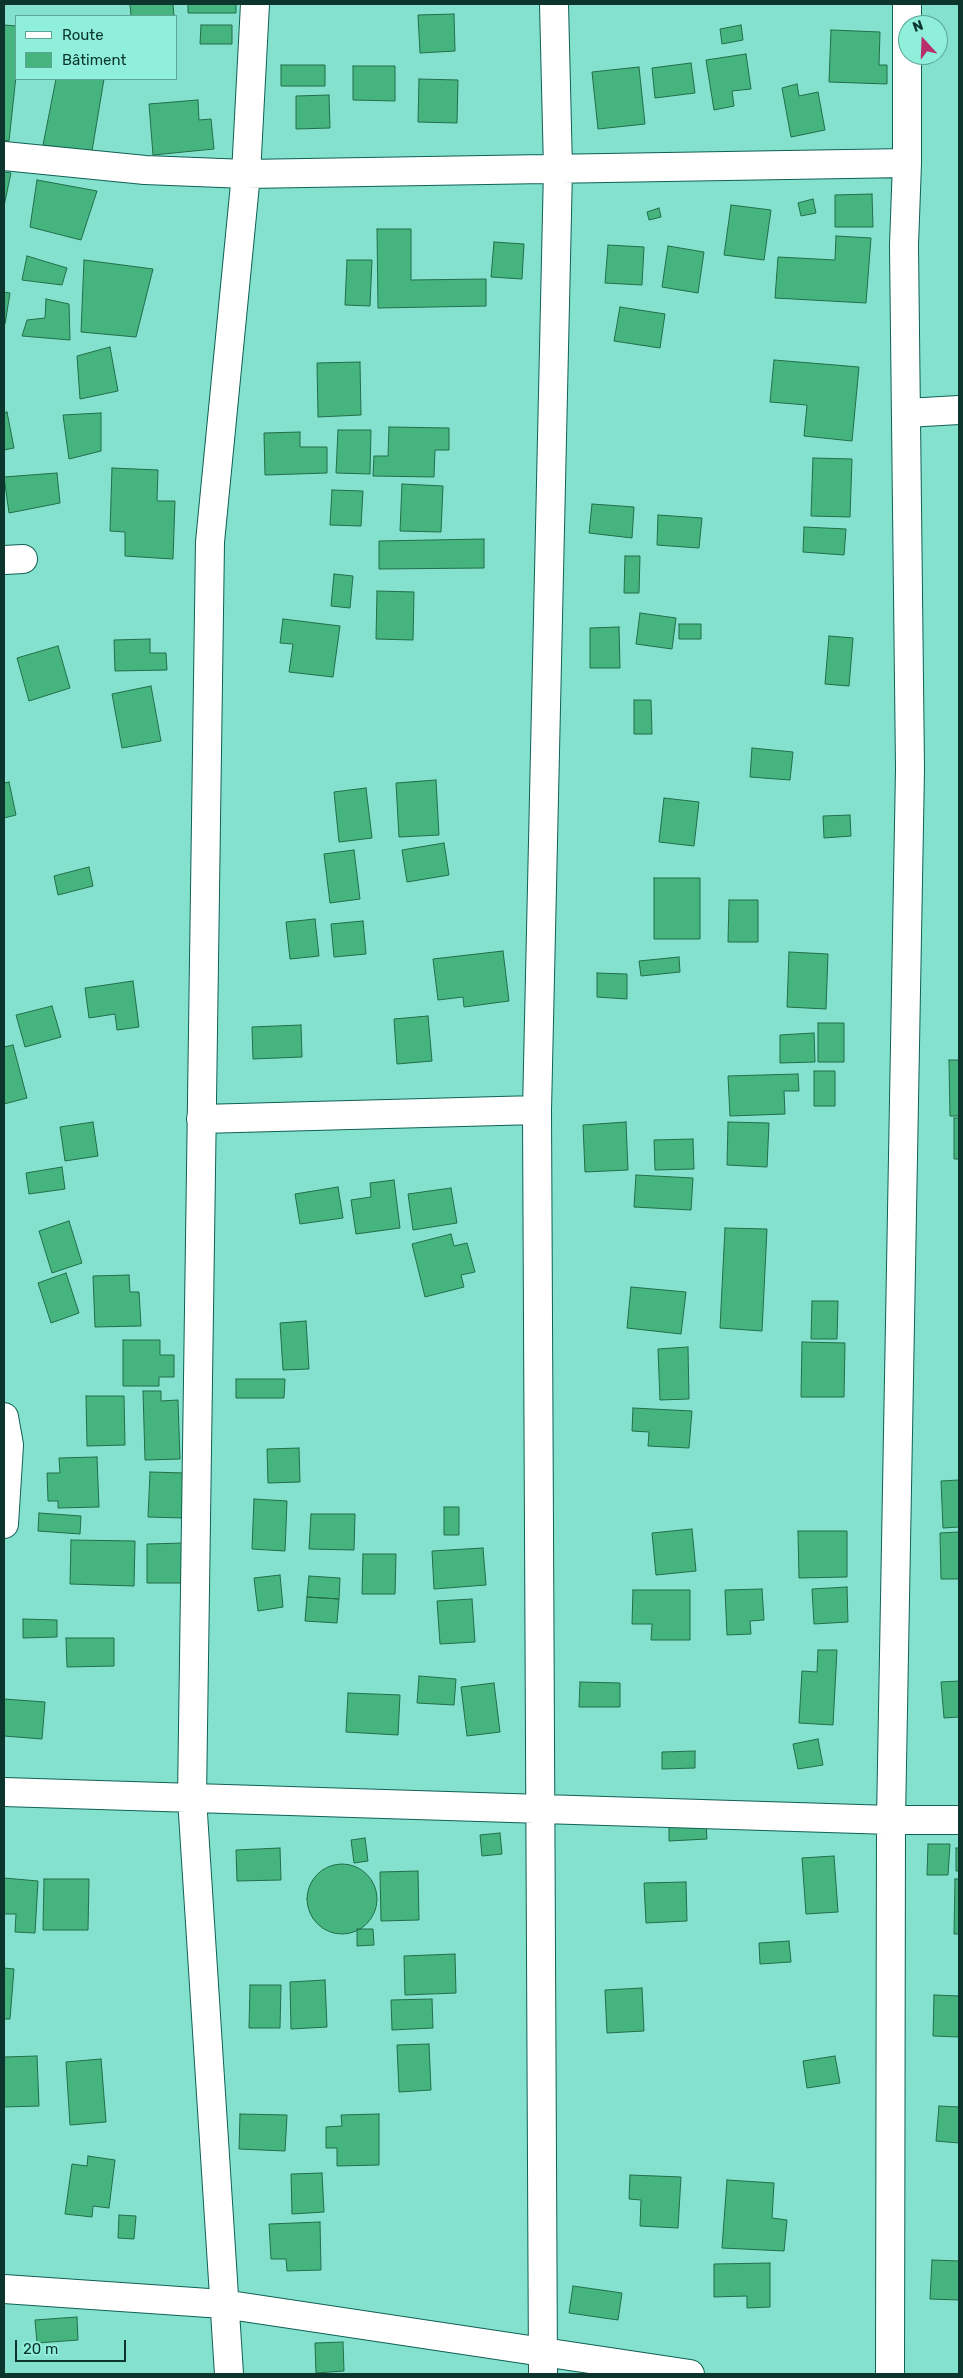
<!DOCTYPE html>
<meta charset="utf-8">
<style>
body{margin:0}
#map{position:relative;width:963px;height:2378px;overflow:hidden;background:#83e1cd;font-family:Rubik,sans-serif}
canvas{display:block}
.frame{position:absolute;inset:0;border:5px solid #0b352d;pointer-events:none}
.legend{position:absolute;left:15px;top:15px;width:162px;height:65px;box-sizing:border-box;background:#90efda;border:1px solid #5ba595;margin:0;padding:6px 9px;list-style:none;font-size:15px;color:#0b352d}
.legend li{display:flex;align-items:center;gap:10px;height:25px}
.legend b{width:25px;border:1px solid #5ba595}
.north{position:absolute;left:898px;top:15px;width:50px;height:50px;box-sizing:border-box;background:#90efda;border:1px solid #5ba595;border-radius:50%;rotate:340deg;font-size:14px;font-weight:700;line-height:20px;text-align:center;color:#0b352d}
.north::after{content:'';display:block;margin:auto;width:18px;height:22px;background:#b82f6b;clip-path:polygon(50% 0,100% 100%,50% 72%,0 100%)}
.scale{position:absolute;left:15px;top:2340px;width:111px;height:22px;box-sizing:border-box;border:2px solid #0b352d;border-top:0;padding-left:6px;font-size:15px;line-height:18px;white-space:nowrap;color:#0b352d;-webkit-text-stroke:4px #90efda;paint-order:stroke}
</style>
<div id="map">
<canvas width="963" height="2378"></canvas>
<div class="frame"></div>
<ul class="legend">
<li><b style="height:6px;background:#fff"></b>Route</li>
<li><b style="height:14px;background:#46b47e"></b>Bâtiment</li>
</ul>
<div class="north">N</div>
<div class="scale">20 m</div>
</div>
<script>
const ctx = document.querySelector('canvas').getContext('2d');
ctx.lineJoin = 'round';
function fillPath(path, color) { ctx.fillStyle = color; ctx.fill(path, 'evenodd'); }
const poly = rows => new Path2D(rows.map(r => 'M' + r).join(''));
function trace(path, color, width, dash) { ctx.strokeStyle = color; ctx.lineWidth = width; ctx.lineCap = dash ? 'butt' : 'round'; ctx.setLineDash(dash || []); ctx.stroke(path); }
const building = poly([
 [130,4,173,4,174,16,131,16,130,4],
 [188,4,236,4,236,13,188,13,188,4],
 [454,14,455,51,420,53,418,15,454,14],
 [4,25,16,26,16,76,9,141,4,140,4,25],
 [201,25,232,25,232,44,200,44,201,25],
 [741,25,743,40,722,44,720,29,741,25],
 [831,30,880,32,879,65,887,65,887,84,829,82,831,30],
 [746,54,751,89,732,91,734,106,714,110,706,60,746,54],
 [691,63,695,93,655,98,652,68,691,63],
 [281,65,325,65,325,86,281,86,281,65],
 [353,66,395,66,395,101,353,100,353,66],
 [639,67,645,124,598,129,592,72,639,67],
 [56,79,104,79,92,151,43,145,56,79],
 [419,79,458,80,457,123,418,122,419,79],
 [797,84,799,96,818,92,825,130,791,137,782,88,797,84],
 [329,95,330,128,296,129,296,96,329,95],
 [198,100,199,120,211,119,214,149,153,155,149,104,198,100],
 [4,172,11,173,4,206,4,172],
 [37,180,97,191,81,240,30,227,37,180],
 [872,194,873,227,835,227,835,195,872,194],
 [813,199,816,213,801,216,798,203,813,199],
 [731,205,771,210,764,260,724,255,731,205],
 [659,208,661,217,649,220,647,212,659,208],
 [377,229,411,229,411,280,486,279,486,306,378,308,377,229],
 [836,236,871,238,866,303,775,298,778,257,835,260,836,236],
 [494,242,524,244,522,279,491,277,494,242],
 [608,245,644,247,642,285,605,283,608,245],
 [668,246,704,252,698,293,662,287,668,246],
 [27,256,67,268,62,285,22,280,27,256],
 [84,260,153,269,136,337,81,332,84,260],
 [347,260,372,260,370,306,345,305,347,260],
 [4,292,10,293,5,324,4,324,4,292],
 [46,299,69,304,70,340,22,336,27,320,45,318,46,299],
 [620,307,665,314,660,348,614,341,620,307],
 [110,347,118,391,80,399,77,356,110,347],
 [774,360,859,367,852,441,804,436,807,405,770,402,774,360],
 [360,362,361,415,318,417,317,363,360,362],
 [7,412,14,448,4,450,4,413,7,412],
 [101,413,101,451,69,459,63,415,101,413],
 [389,427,449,428,449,450,435,450,434,477,373,476,374,456,388,456,389,427],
 [338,430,371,430,370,474,336,473,338,430],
 [300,432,300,447,327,447,327,473,265,475,264,433,300,432],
 [813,458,852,459,850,517,811,516,813,458],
 [112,468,158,470,157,501,175,501,173,559,125,556,125,532,110,531,112,468],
 [57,473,60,503,9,513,4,477,57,473],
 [402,484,443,486,441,532,400,531,402,484],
 [332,490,363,491,361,526,330,525,332,490],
 [592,504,634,507,632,538,589,533,592,504],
 [658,515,702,518,699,548,657,545,658,515],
 [804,527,846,529,844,555,803,552,804,527],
 [484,539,484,568,379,569,379,541,484,539],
 [625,556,640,556,639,593,624,593,625,556],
 [334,574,353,576,350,608,331,606,334,574],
 [377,591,414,592,413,640,376,639,377,591],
 [640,613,676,618,672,649,636,644,640,613],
 [283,619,340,626,333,677,289,672,293,644,280,643,283,619],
 [679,624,701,624,701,639,679,639,679,624],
 [619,627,620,668,590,668,590,628,619,627],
 [829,636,853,638,849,686,825,684,829,636],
 [150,639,150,653,166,653,167,670,115,671,114,640,150,639],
 [58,646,70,688,29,701,17,658,58,646],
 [151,686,161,741,122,748,112,694,151,686],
 [634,700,651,700,652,734,634,734,634,700],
 [752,748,793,752,790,780,750,777,752,748],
 [436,780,439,835,399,837,396,783,436,780],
 [9,782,16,815,4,818,4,783,9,782],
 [366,788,372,838,339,842,334,792,366,788],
 [664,798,699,802,694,846,659,842,664,798],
 [850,815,851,836,824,838,823,816,850,815],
 [444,843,449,875,407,882,402,850,444,843],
 [354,850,360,899,330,903,324,854,354,850],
 [89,867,93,886,58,895,54,876,89,867],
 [654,878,700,878,700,939,654,939,654,878],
 [729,900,758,900,758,942,728,942,729,900],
 [315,919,319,956,290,959,286,922,315,919],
 [363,921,366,954,334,957,331,924,363,921],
 [503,951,509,1001,464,1007,463,997,438,1000,433,959,503,951],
 [789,952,828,954,826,1009,787,1007,789,952],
 [679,957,680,972,641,976,639,961,679,957],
 [597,973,627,974,627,999,597,997,597,973],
 [133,981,139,1027,117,1030,115,1014,89,1018,85,988,133,981],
 [52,1006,61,1037,25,1047,16,1015,52,1006],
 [428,1016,432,1061,397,1064,394,1019,428,1016],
 [818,1023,844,1023,844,1062,818,1062,818,1023],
 [301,1025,302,1057,253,1059,252,1027,301,1025],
 [814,1033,815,1062,780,1063,780,1035,814,1033],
 [13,1045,27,1098,4,1104,4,1047,13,1045],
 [949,1060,959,1060,959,1116,950,1116,949,1060],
 [814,1071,835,1071,835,1106,814,1106,814,1071],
 [798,1074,799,1091,784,1091,785,1114,730,1116,728,1076,798,1074],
 [954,1118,959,1118,959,1159,954,1159,954,1118],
 [93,1122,98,1156,65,1161,60,1127,93,1122],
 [626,1122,628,1170,585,1172,583,1125,626,1122],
 [728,1122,769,1123,767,1167,727,1165,728,1122],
 [693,1139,694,1169,655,1170,654,1140,693,1139],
 [62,1167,65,1189,29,1194,26,1173,62,1167],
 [636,1175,693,1178,691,1210,634,1207,636,1175],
 [394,1180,400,1228,356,1234,351,1200,371,1197,370,1183,394,1180],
 [338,1187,343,1218,300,1224,295,1194,338,1187],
 [451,1188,457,1223,413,1230,408,1194,451,1188],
 [69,1221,82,1263,52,1273,39,1231,69,1221],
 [725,1228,767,1229,762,1331,720,1328,725,1228],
 [451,1234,454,1246,467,1243,475,1272,461,1275,464,1287,425,1297,412,1244,451,1234],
 [66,1273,79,1313,51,1323,38,1283,66,1273],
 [129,1275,130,1292,139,1292,141,1326,95,1327,93,1276,129,1275],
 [631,1287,686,1292,681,1334,627,1328,631,1287],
 [812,1301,838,1301,837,1339,811,1339,812,1301],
 [306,1321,309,1369,283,1370,280,1323,306,1321],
 [123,1340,160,1340,160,1355,174,1355,174,1377,159,1377,159,1386,123,1386,123,1340],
 [802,1342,845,1343,844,1397,801,1397,802,1342],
 [688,1347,689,1399,660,1400,658,1349,688,1347],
 [236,1379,285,1379,284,1398,236,1398,236,1379],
 [143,1391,161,1391,161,1401,178,1400,180,1459,145,1460,143,1391],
 [86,1396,124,1396,125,1445,87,1446,86,1396],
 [633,1408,692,1411,689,1448,648,1446,649,1432,632,1431,633,1408],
 [299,1448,300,1482,268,1483,267,1449,299,1448],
 [97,1457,99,1507,58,1508,58,1501,48,1501,47,1473,60,1473,59,1458,97,1457],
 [150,1472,185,1473,184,1518,148,1517,150,1472],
 [959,1480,959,1527,943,1528,941,1481,959,1480],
 [254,1499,287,1501,285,1551,252,1549,254,1499],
 [444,1507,459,1507,459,1535,444,1535,444,1507],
 [39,1513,81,1516,80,1534,38,1531,39,1513],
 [311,1514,355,1514,354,1550,309,1549,311,1514],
 [692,1529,696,1571,656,1575,652,1533,692,1529],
 [798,1531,847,1531,847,1577,799,1578,798,1531],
 [959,1532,959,1579,941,1579,940,1533,959,1532],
 [71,1540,135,1541,134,1586,70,1584,71,1540],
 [184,1543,184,1583,147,1583,147,1544,184,1543],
 [483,1548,486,1585,434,1589,432,1551,483,1548],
 [363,1554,396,1554,395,1594,362,1594,363,1554],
 [280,1575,283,1607,258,1611,254,1578,280,1575],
 [309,1576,340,1578,339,1599,307,1597,309,1576],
 [847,1587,848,1622,814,1624,812,1589,847,1587],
 [762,1589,764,1620,750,1621,751,1634,727,1635,725,1590,762,1589],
 [633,1590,690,1590,690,1640,651,1640,652,1624,632,1624,633,1590],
 [307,1597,339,1599,337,1623,305,1621,307,1597],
 [472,1599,475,1642,440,1644,437,1601,472,1599],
 [23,1619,57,1620,57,1637,23,1638,23,1619],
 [66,1638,114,1638,114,1666,67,1667,66,1638],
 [818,1650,837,1650,833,1725,799,1723,802,1671,817,1672,818,1650],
 [419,1676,456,1679,454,1705,417,1703,419,1676],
 [959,1681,959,1717,944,1718,941,1682,959,1681],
 [580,1682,620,1683,620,1707,579,1707,580,1682],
 [494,1683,500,1732,467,1736,461,1687,494,1683],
 [348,1693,400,1695,398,1735,346,1732,348,1693],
 [4,1699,45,1702,42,1739,4,1736,4,1699],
 [818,1739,823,1765,798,1769,793,1744,818,1739],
 [695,1751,695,1768,662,1769,662,1752,695,1751],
 [706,1823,707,1839,669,1841,669,1825,706,1823],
 [500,1833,502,1854,482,1856,480,1835,500,1833],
 [365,1838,368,1861,354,1863,351,1840,365,1838],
 [928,1844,950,1844,948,1875,927,1875,928,1844],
 [280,1848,281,1880,237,1881,236,1850,280,1848],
 [956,1848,959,1848,959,1871,956,1871,956,1848],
 [834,1856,838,1912,806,1914,802,1858,834,1856],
 '307 1899a35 35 0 1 1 70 0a35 35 0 1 1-70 0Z',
 [418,1871,419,1920,381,1921,380,1872,418,1871],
 [4,1878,38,1881,35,1933,15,1932,16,1914,4,1914,4,1878],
 [44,1879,89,1879,88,1930,43,1930,44,1879],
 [955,1879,959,1879,959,1934,954,1934,955,1879],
 [686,1882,687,1921,646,1923,644,1883,686,1882],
 [357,1929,373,1929,374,1945,357,1946,357,1929],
 [789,1941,791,1962,760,1964,759,1943,789,1941],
 [455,1954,456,1993,405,1995,404,1956,455,1954],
 [4,1968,14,1969,10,2019,4,2019,4,1968],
 [325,1980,327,2027,291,2029,290,1982,325,1980],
 [250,1985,281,1985,280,2028,249,2028,250,1985],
 [642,1988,644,2031,607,2033,605,1990,642,1988],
 [934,1995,959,1996,959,2037,933,2036,934,1995],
 [432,1999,433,2028,392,2030,391,2000,432,1999],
 [429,2044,431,2090,399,2092,397,2045,429,2044],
 [37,2056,39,2106,4,2107,4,2057,37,2056],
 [835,2056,840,2083,807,2088,803,2061,835,2056],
 [101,2059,106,2122,70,2125,66,2062,101,2059],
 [939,2106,959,2107,959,2143,936,2141,939,2106],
 [240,2114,287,2115,285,2151,239,2149,240,2114],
 [379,2114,379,2165,337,2166,337,2148,326,2148,326,2127,342,2126,341,2115,379,2114],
 [88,2156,115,2160,109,2208,93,2206,92,2217,65,2214,72,2164,87,2166,88,2156],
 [322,2173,324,2212,292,2214,291,2174,322,2173],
 [630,2175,681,2177,678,2228,640,2226,641,2200,629,2199,630,2175],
 [727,2180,774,2183,772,2218,787,2220,784,2251,722,2248,727,2180],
 [119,2215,136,2216,134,2239,118,2238,119,2215],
 [320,2222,321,2270,287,2271,286,2259,271,2259,269,2224,320,2222],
 [932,2260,959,2261,959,2300,930,2299,932,2260],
 [770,2263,770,2307,747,2308,747,2296,714,2297,714,2264,770,2263],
 [573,2286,622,2293,618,2320,569,2313,573,2286],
 [77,2317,78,2340,37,2343,35,2320,77,2317],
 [343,2342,344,2371,316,2373,315,2343,343,2342]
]);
fillPath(building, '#46b47e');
trace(building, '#226e4a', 1);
const minor = poly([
 [4,156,145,170,246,174,907,163],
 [906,413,959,410],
 [4,560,23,559],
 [201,1119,537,1110],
 [4,1417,9,1445,4,1524],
 [4,1792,891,1820,959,1820],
 [4,2289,223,2304,690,2374],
 [229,2374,192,1798,210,542,246,174,255,4],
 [543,2374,537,1110,558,169,554,4],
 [890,2374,891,1820,910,769,904,245,907,163,907,4]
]);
trace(minor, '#116154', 30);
trace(minor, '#fff', 28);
</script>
